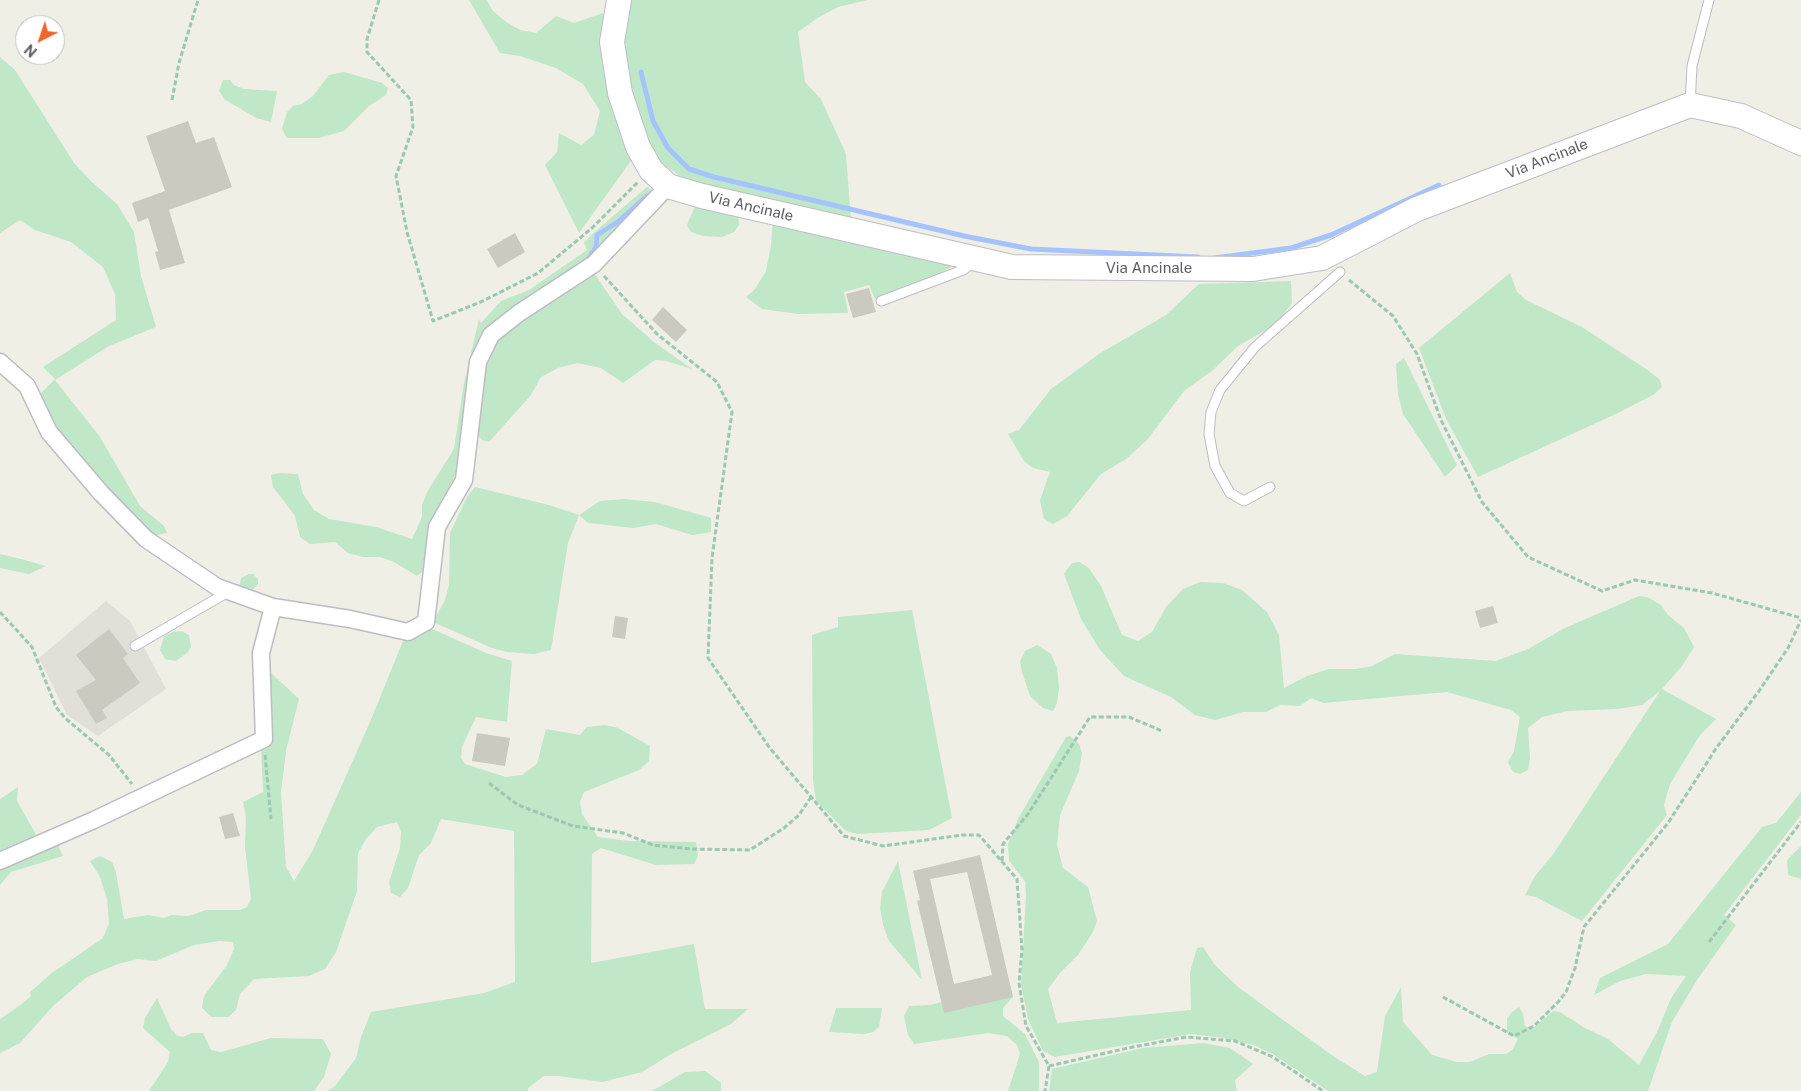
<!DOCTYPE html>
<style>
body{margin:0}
#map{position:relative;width:1801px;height:1091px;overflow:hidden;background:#efefe5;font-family:"Public Sans",sans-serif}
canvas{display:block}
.north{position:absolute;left:15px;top:15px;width:50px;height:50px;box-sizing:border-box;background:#fff;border:1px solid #bebfc1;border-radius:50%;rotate:221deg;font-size:14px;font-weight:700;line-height:20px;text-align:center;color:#5c5e65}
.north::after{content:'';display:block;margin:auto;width:18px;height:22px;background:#ec662e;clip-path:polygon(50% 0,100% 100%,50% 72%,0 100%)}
</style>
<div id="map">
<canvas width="1801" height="1091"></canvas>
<div class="north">N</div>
</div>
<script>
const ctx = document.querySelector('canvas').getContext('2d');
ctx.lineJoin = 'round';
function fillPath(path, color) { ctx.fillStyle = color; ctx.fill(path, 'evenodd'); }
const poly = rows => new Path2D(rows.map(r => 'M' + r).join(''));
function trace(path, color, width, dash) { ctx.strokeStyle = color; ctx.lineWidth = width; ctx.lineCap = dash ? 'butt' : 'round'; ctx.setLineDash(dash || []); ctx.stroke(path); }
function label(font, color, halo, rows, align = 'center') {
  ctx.font = font + ' "Public Sans",sans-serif'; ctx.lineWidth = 4; ctx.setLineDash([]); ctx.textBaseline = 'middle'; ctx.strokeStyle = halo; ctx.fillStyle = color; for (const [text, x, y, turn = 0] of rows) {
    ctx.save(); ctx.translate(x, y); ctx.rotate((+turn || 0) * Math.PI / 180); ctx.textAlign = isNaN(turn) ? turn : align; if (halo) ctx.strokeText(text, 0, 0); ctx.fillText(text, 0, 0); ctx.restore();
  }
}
fillPath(poly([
 [106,601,130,621,166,689,98,736,67,715,39,658]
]), '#e0e0d9');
fillPath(poly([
 [469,0,487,0,492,10,506,22,520,30,536,33,556,16,574,23,603,13,604,28,633,158,579,233,545,165,557,152,559,133,581,145,594,135,600,111,583,84,556,68,520,56,500,53],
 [631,0,868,0,838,7,819,17,798,32,805,82,821,99,846,154,851,220,685,179,664,165,650,148,629,88,622,28],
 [0,57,15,70,74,163,92,182,117,204,134,232,141,276,156,327,109,346,55,380,100,437,140,506,164,526,167,533,153,536,75,460,40,403,41,393,55,379,43,367,116,320,115,294,103,267,71,242,35,230,20,220,0,233],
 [344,72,382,83,388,88,386,95,369,106,344,131,319,138,287,138,282,129,287,112,293,106,302,104,313,96,329,75],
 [223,80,230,80,234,85,244,89,277,91,271,122,256,118,224,99,219,91],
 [647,187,651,190,651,195,588,264,622,314,654,342,692,369,666,361,655,360,623,383,601,368,577,363,558,368,541,377,531,395,489,442,482,440,473,429,442,508,424,571,417,576,392,561,380,557,363,557,348,553,335,542,310,544,300,537,295,516,273,487,271,475,280,473,298,474,303,494,314,510,329,519,376,527,412,539,422,517,422,505,427,492,454,449,464,383,479,319,481,323,501,301,529,290,587,250,584,243,590,236],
 [696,204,738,211,739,225,734,232,722,237,703,236,691,232,687,226,688,222],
 [773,218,960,262,928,280,875,299,869,285,844,292,848,313,798,314,762,309,746,297,755,289,766,271,771,246],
 [1510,273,1517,292,1526,300,1582,327,1649,371,1660,380,1662,387,1653,395,1618,413,1478,477,1446,419,1419,348],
 [1291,281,1292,303,1282,317,1268,329,1238,346,1213,370,1184,391,1147,440,1126,459,1101,474,1067,516,1053,524,1044,519,1040,500,1050,472,1033,468,1024,461,1008,434,1019,430,1051,389,1099,354,1166,315,1199,284],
 [1404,358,1457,465,1445,477,1403,414,1398,394,1396,364],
 [475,487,549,505,579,515,600,501,624,499,655,502,711,518,711,532,692,535,656,524,633,528,588,523,579,515,568,543,551,650,534,654,507,652,492,648,433,622,445,600,449,585,450,533,467,497],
 [0,554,21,559,46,566,29,574,0,568],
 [1079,562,1089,568,1101,586,1122,635,1138,641,1152,632,1166,607,1183,589,1200,582,1223,583,1242,590,1267,612,1279,635,1284,688,1307,676,1329,669,1356,669,1372,666,1395,654,1496,661,1528,649,1565,628,1639,596,1647,597,1661,605,1668,615,1684,628,1694,647,1682,666,1662,689,1716,719,1700,735,1670,784,1664,805,1667,815,1582,921,1536,897,1525,895,1535,876,1554,853,1660,691,1642,705,1617,709,1567,711,1542,717,1528,728,1530,759,1528,770,1520,774,1513,772,1508,762,1514,751,1520,717,1511,710,1447,692,1323,703,1311,698,1300,706,1280,705,1266,712,1243,712,1215,720,1195,715,1171,697,1124,676,1100,650,1081,619,1064,574,1072,563],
 [249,574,253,574,258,579,258,584,249,593,239,591,241,578],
 [912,610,952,818,929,830,857,834,846,831,816,801,813,780,812,635,838,627,838,617],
 [430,628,486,653,512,661,507,722,476,717,462,747,461,758,465,764,506,777,522,775,537,764,546,729,580,735,587,727,605,725,618,728,650,746,649,761,639,770,584,792,580,802,582,814,598,837,629,841,696,842,698,856,694,864,656,865,601,848,592,854,591,963,694,944,705,1009,748,1009,731,1024,673,1053,642,1072,602,1082,559,1076,544,1076,527,1089,529,1091,327,1091,335,1086,356,1058,361,1037,371,1012,484,993,515,982,514,831,441,819,431,843,419,855,408,888,400,897,391,893,389,882,400,848,401,832,397,822,377,827,366,839,358,853,357,891,336,952,325,969,309,976,254,979,240,994,236,1010,228,1017,212,1017,202,1008,204,996,227,965,234,949,233,942,219,941,194,945,156,961,138,959,118,964,87,977,53,1006,20,1043,0,1053,0,1019,22,1004,31,996,30,992,52,973,103,938,109,923,107,899,100,877,90,861,100,856,112,862,116,872,124,919,148,915,164,918,171,915,189,916,206,910,240,910,247,907,251,899,245,847,246,816,243,802,263,792,261,746,269,671,299,699,286,751,281,793,286,867,294,881,313,850,370,722,405,636],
 [181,631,189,635,191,647,187,653,176,661,165,659,160,650,164,636,172,632],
 [1037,645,1051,654,1057,668,1059,687,1057,703,1053,711,1043,708,1030,696,1022,672,1020,662,1025,651],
 [1070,736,1079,744,1082,753,1079,771,1060,815,1057,845,1063,868,1088,887,1097,921,1093,932,1078,955,1060,973,1048,989,1057,1023,1191,1010,1190,972,1197,948,1203,947,1215,965,1238,987,1330,1054,1365,1076,1377,1072,1385,1016,1401,987,1403,1022,1432,1055,1457,1062,1470,1062,1489,1054,1506,1054,1513,1049,1518,1039,1507,1033,1507,1019,1512,1012,1519,1007,1523,1014,1525,1026,1532,1029,1553,1011,1560,1012,1585,1028,1608,1039,1639,1065,1658,1030,1671,998,1686,976,1646,974,1620,981,1594,995,1600,978,1668,944,1762,827,1776,823,1801,792,1801,815,1724,915,1736,925,1697,980,1672,1022,1648,1091,1328,1091,1274,1055,1254,1045,1224,1038,1191,1034,1055,1057,1043,1051,1028,1019,1021,985,1026,896,1025,881,1009,861,1008,844,1019,817,1066,737],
 [18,787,17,801,38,838,0,856,0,799],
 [56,841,63,856,11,872,0,885,0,864],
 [1801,846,1801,879,1788,875,1787,860],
 [898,861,922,980,889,941,883,925,880,909,882,892],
 [1010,984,1013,997,1003,1008,1003,1016,1025,1034,1039,1062,1039,1091,1008,1091,1020,1054,1017,1045,1007,1036,988,1033,914,1044,908,1035,904,1016,909,1006,930,1005],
 [157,998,171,1029,176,1035,183,1037,192,1033,203,1033,211,1050,221,1052,271,1038,323,1039,331,1054,324,1077,314,1091,149,1091,168,1062,170,1052,143,1028,145,1018],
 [836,1008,882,1008,879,1027,873,1032,865,1034,829,1032],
 [1203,1043,1230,1048,1253,1064,1235,1080,1237,1091,1049,1091,1052,1069,1143,1048],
 [705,1071,721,1083,721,1091,652,1091,685,1072]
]), '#c1e7c9');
trace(poly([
 [641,72,653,121,668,148,689,169,714,177,964,236,1031,249,1198,257],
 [589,258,596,247,597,235,619,221,647,196],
 [1214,258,1291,248,1331,235,1439,185]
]), '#a5c4ff', 5);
fillPath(poly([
 [188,121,196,143,214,137,232,187,169,210,185,263,160,270,155,252,158,251,148,218,138,222,132,203,165,191,146,136],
 [515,233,525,252,498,268,487,249],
 [869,288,876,312,853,318,846,294],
 [663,307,687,330,676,342,652,320],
 [1493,606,1498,623,1480,628,1475,611],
 [615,616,628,618,625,639,612,637],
 [109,629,128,654,123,658,140,683,102,710,107,718,96,724,76,691,96,680,76,655],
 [477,733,510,738,505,766,472,761],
 [233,813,240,836,225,839,219,817],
 [980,855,1013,997,944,1013,917,901,920,900,913,871],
 [967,872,992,975,954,984,930,879]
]), '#cacac1');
const lane = poly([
 [1690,105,1692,66,1709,0],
 [881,301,963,270,975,262],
 [1270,487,1244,501,1230,493,1215,466,1209,434,1211,412,1220,390,1255,347,1340,272],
 [135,646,228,592]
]);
const street = poly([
 [0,362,27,386,49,432,101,493,146,539,217,587,273,607,350,619,408,632,426,622,437,527,464,480,478,362,491,335,519,313,594,264,668,186],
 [0,861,94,820,264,739,261,653,273,607]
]);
const secondary = poly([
 [619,0,612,42,620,93,638,147,651,170,668,186,702,196,1012,267,1253,269,1322,258,1417,209,1690,105,1741,116,1801,143]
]);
trace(lane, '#bcbdc3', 11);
trace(street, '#bcbdc3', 19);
trace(secondary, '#bdbec6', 26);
trace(poly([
 [379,0,367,39,367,52,411,100,413,127,396,176,407,232,433,321,483,301,538,273,592,228,638,182],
 [172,100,179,63,198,0],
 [604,276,657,334,717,382,732,412,712,558,708,658,769,747,844,836,883,846,962,835,979,835,1017,879,1022,950,1019,983,1026,1026,1049,1066,1045,1091],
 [1349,280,1393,316,1417,354,1441,420,1482,502,1528,557,1602,591,1635,580,1712,593,1801,618],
 [0,612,32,647,56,707,65,718,109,755,132,784],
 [265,755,271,819],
 [489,783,518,805,573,826,623,833,653,845,692,849,750,850,784,828,799,815,811,797],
 [1002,861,1003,844,1028,814,1090,717,1129,717,1162,731],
 [1709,942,1801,822],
 [1443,997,1514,1036,1534,1026,1559,1001,1566,992,1575,968,1584,927,1668,823,1717,747,1759,691,1788,648,1801,620],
 [1049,1066,1128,1048,1186,1037,1235,1041,1273,1057,1323,1091]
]), '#9ac8b1', 3, [5, 2.5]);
trace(lane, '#fff', 9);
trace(street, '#fff', 16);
trace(secondary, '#fff', 24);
label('15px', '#5c5e65', '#fff', [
 ["Via Ancinale",1547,159,-21],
 ["Via Ancinale",751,207,13],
 ["Via Ancinale",1149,268]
]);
</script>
